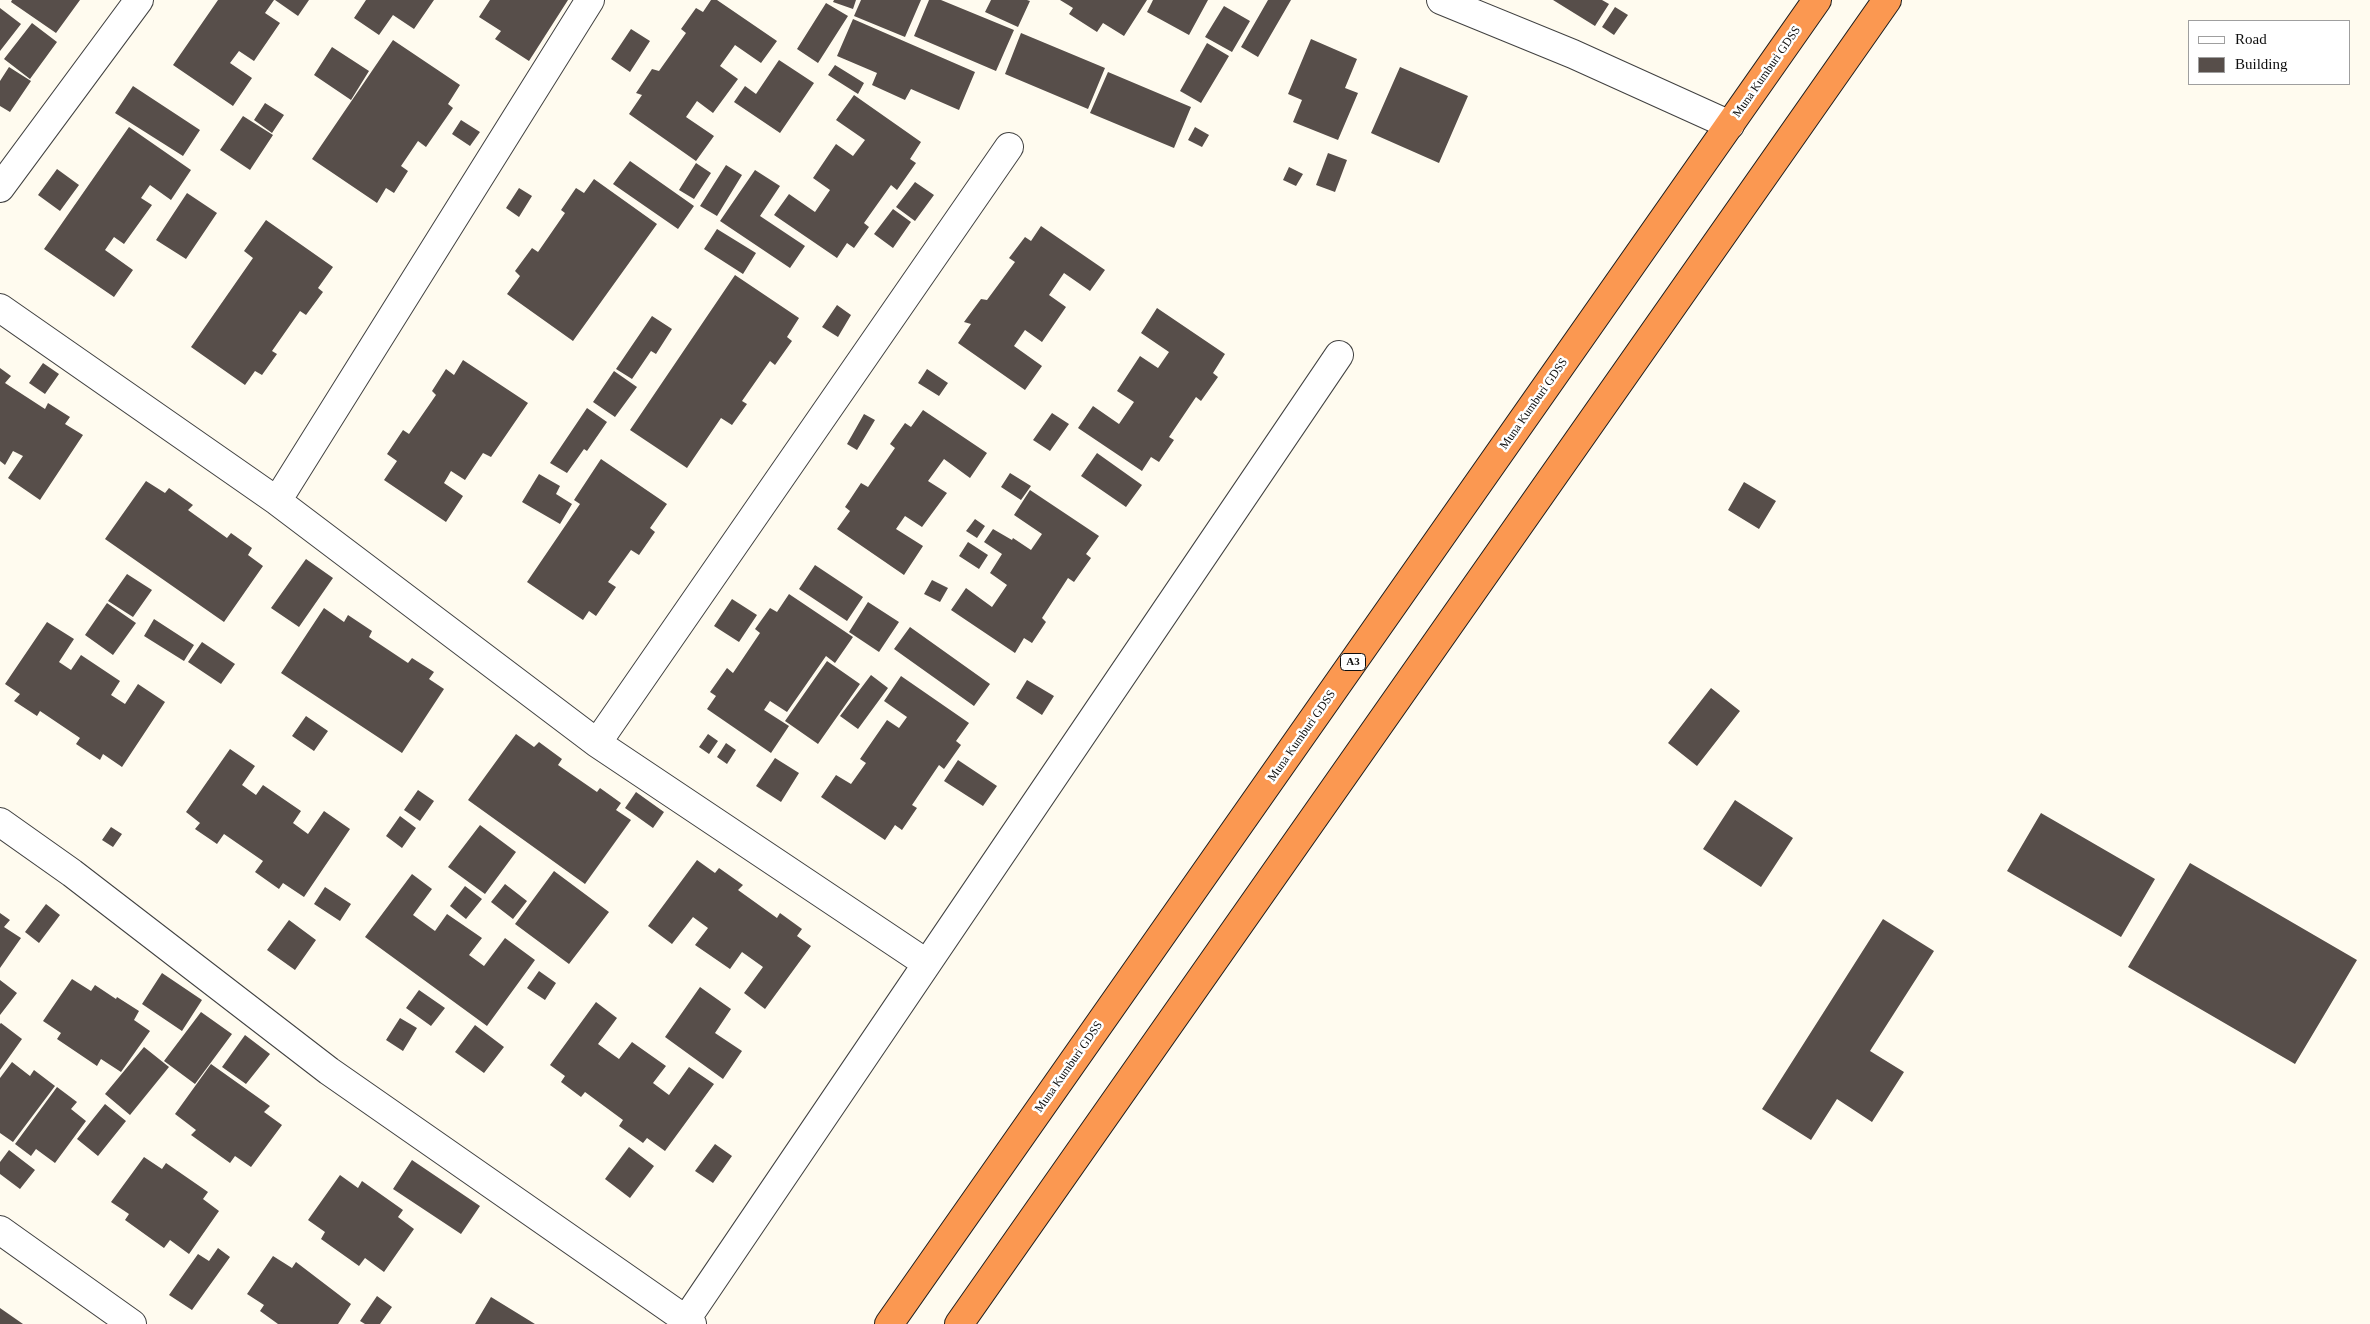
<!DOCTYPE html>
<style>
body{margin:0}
#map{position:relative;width:2370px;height:1324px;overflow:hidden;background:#fffbef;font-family:"Times New Roman",serif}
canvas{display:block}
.legend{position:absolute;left:2188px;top:20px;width:162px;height:65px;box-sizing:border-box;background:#fff;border:1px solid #9f9f9f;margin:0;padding:6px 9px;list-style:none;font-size:15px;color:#0e0e0e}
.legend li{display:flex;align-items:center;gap:10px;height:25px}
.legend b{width:25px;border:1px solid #9f9f9f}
</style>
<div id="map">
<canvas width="2370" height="1324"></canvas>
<ul class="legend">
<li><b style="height:6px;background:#fff"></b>Road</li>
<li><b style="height:14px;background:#574e4a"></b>Building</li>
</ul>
</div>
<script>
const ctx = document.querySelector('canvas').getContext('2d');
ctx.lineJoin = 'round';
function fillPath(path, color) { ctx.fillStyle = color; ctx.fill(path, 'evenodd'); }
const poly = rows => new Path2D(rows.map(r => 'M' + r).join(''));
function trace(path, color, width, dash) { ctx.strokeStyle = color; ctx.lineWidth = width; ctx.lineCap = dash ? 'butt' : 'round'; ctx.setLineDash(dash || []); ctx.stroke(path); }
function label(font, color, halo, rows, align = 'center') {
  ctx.font = font + ' "Times New Roman",serif'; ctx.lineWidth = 5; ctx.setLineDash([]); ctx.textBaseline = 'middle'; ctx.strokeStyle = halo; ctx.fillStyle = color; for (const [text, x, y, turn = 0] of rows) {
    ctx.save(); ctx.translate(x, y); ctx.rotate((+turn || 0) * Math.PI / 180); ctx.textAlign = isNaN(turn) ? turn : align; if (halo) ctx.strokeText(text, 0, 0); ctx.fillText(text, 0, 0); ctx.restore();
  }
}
fillPath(poly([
 [12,0,80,0,56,33,11,2],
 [218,0,274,0,265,13,280,23,254,61,239,51,230,63,252,78,233,106,173,65],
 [275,0,309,0,298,16],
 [366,0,434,0,414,29,393,15,379,35,354,18],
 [490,0,568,0,529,61,495,39,501,31,479,17],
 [711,0,717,0,777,41,761,63,735,45,720,66,738,79,713,113,697,101,686,117,714,136,696,161,629,114,642,95,636,93,652,69,659,71,686,33,681,29,696,8,703,12],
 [834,0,856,0,853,9,833,2],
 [861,0,921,0,905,37,854,16],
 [929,0,941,0,1014,30,996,71,914,36],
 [991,0,1027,0,1030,1,1018,27,985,12],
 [1060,0,1147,0,1124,36,1103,23,1097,32,1069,14,1073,8],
 [1153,0,1208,0,1189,35,1147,12],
 [1268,0,1291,0,1258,57,1241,47],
 [1553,0,1602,0,1609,4,1595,26],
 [826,3,848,16,818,63,797,49],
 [1224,6,1250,21,1232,52,1205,37],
 [1615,7,1628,15,1614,35,1602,27],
 [0,8,21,24,0,51],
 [853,19,975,72,959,110,911,89,905,100,872,85,877,73,837,56],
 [32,23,57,42,30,79,4,59],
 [631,29,650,41,630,72,611,59],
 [1021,33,1105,68,1088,109,1005,74],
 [1311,39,1357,59,1345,88,1358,93,1338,140,1293,122,1302,100,1288,94],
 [393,40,460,85,448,104,453,108,426,147,418,141,401,166,408,171,394,193,386,188,377,203,312,159],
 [1207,43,1229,56,1201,103,1180,91],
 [332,47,369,71,351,100,314,75],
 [779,60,814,83,780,133,734,102,745,86,756,94],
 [835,65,864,83,858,94,828,75],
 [9,67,31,81,10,112,0,106,0,81],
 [1400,67,1468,96,1439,163,1371,133],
 [1108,72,1191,107,1174,148,1090,113],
 [133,86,200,130,183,156,115,113],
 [854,95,921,142,910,159,916,163,897,190,891,185,864,223,869,227,854,248,847,243,837,258,774,215,789,194,815,212,830,190,813,178,836,144,853,156,865,140,836,120],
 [265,103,284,115,272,133,254,120],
 [243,116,273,135,250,170,220,150],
 [461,120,480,132,470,146,452,134],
 [129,127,191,170,171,200,150,185,141,198,152,205,124,244,114,237,105,250,133,270,114,297,44,249],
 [1195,127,1209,135,1202,147,1188,140],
 [1328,153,1347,160,1335,192,1316,185],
 [630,161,694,206,678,229,613,184],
 [696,163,711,173,694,199,679,190],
 [726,165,742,175,717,216,700,206],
 [1289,167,1303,174,1296,186,1283,180],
 [57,169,79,185,60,211,38,195],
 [755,170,780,186,760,216,805,246,790,268,720,221],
 [594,179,657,224,573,341,507,294,520,276,515,271,532,248,538,252,565,213,561,210,576,188,584,193],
 [915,182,934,195,915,221,896,207],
 [519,188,532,196,519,217,506,208],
 [187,193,217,213,186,259,156,240],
 [893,209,911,222,893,248,874,234],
 [266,220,333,267,318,288,323,292,306,315,300,311,272,351,277,354,262,375,255,371,245,385,191,347,253,258,244,251],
 [1041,226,1105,270,1090,291,1064,273,1049,295,1066,307,1042,342,1025,330,1014,346,1042,366,1025,390,958,343,971,324,964,322,981,299,987,300,1015,262,1009,258,1025,237,1031,241],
 [717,229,756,253,743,274,704,249],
 [735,275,799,318,787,337,792,341,775,365,770,361,742,401,747,404,732,425,721,418,687,468,630,430],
 [837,305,851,315,838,337,822,327],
 [1157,308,1225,354,1213,373,1218,377,1201,401,1196,397,1169,437,1174,440,1159,462,1151,457,1142,471,1078,428,1093,406,1119,424,1134,402,1117,391,1140,356,1158,368,1169,352,1141,333],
 [652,316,672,329,656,354,651,351,632,379,616,369],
 [463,360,528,403,491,457,483,453,465,480,451,471,444,483,463,496,446,522,384,480,397,461,387,454,403,430,409,434,436,395,432,391,446,369,454,375],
 [43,363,59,374,45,394,29,383],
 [0,368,11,376,5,383,45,409,48,403,70,417,65,424,83,435,40,500,8,478,23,456,13,451,5,465,0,461],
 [927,369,948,383,939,396,918,383],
 [614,371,637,387,615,417,593,402],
 [587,408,607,422,587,451,584,449,567,473,550,463],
 [923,410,987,453,970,478,944,459,928,481,947,493,922,527,905,516,896,529,923,546,904,575,837,529,850,511,845,507,861,483,868,487,895,448,890,444,905,423,911,427],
 [1052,413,1069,424,1050,451,1033,440],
 [864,414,875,420,857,450,847,444],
 [1097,453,1142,485,1126,507,1081,476],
 [601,459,667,504,650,528,655,532,639,555,631,550,608,582,616,587,596,616,589,611,583,620,527,582,580,504,574,500],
 [1010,473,1031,486,1021,500,1001,487],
 [539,474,560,486,556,494,572,504,560,524,522,502],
 [146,481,165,493,169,488,193,505,188,510,227,538,231,533,252,548,248,555,263,566,224,622,105,539],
 [1744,482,1776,501,1759,529,1728,510],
 [1030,490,1099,536,1086,554,1091,558,1074,582,1068,578,1042,618,1046,622,1032,643,1024,638,1015,653,951,610,966,588,992,607,1007,585,990,573,1002,554,984,542,993,529,1012,540,1013,538,1031,550,1042,534,1014,515],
 [975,519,985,526,977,538,966,531],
 [968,542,988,555,979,569,959,556],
 [306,559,333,578,299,627,271,608],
 [815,565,863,597,847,621,799,589],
 [127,574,152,590,133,617,108,601],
 [932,580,948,588,940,602,924,594],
 [789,594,853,637,835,663,826,656,787,712,770,701,764,710,789,726,771,753,707,709,716,696,710,692,727,668,733,673,760,633,755,629,770,608,777,612],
 [732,599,757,615,739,642,714,626],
 [868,602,899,622,879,652,849,632],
 [107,603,136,623,113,655,85,635],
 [324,608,344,622,348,615,372,631,369,637,408,663,412,658,434,672,429,679,444,689,402,753,281,673],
 [154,619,194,645,184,661,144,636],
 [47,622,74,639,59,662,71,670,81,655,120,681,111,695,125,704,138,684,165,702,122,767,103,754,100,760,76,744,80,738,40,711,37,716,14,701,20,694,5,684],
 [910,627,990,684,974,706,894,649],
 [202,642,235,664,221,684,188,662],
 [827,661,860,684,818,744,785,721],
 [871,675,888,688,858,729,840,716],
 [901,676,969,723,956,741,961,745,944,769,939,765,912,805,917,808,902,830,895,825,885,840,821,797,836,775,851,784,866,763,860,759,887,720,899,728,907,717,884,701],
 [1027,680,1054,696,1042,715,1016,698],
 [1711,688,1740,711,1697,766,1668,743],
 [306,716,328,731,314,751,292,736],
 [516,734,534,747,539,742,562,759,558,765,597,792,600,788,621,803,616,810,631,820,585,884,468,800],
 [708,734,718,741,709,754,699,747],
 [726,743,736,750,727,764,717,757],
 [230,749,255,766,242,785,256,795,263,785,301,811,293,823,308,834,324,811,350,829,304,897,283,883,279,889,255,872,263,861,224,834,217,844,195,829,200,823,186,812],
 [775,758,799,773,781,802,756,786],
 [958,760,997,786,983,806,944,781],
 [418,790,434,801,420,821,404,810],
 [636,792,664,812,653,828,625,808],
 [1735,800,1793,838,1761,887,1703,849],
 [2041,813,2155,879,2121,937,2007,871],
 [400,816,416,828,402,848,386,836],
 [480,825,516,852,485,894,448,867],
 [111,827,122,834,113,847,102,840],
 [697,860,715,873,719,868,743,885,738,890,777,918,780,913,802,929,797,936,811,946,765,1009,744,993,763,967,742,952,730,969,695,945,708,928,693,917,672,944,648,926],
 [2190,863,2357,960,2295,1064,2128,967],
 [554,871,609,912,569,964,515,924],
 [412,874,432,889,413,915,435,931,447,914,482,938,469,955,484,966,505,938,535,960,487,1026,365,937],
 [505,884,527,901,513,919,491,902],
 [465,886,482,899,466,919,450,906],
 [325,887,351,904,340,921,314,904],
 [46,904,60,915,39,943,25,932],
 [0,913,10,920,4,927,21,938,0,968],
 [1883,919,1934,951,1870,1051,1904,1072,1872,1122,1837,1099,1811,1140,1762,1109],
 [289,920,316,940,295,970,267,950],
 [539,971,556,983,545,1000,527,988],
 [162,973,202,1000,182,1031,142,1004],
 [72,979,91,991,95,985,116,999,117,997,139,1011,134,1020,150,1031,121,1072,101,1059,97,1066,57,1039,61,1033,43,1021],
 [0,980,17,993,0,1015],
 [700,987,731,1009,715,1033,742,1051,723,1079,665,1037],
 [419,990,445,1008,431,1026,406,1008],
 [596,1002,617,1018,598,1044,619,1059,632,1042,666,1066,653,1083,669,1095,689,1067,714,1084,665,1151,647,1138,643,1143,619,1126,623,1120,585,1092,581,1097,561,1082,565,1076,550,1065],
 [201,1012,232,1034,195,1084,164,1061],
 [400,1018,417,1028,403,1051,386,1040],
 [1,1023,22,1039,0,1070,0,1024],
 [475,1025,504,1047,484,1073,455,1052],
 [245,1035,270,1054,246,1084,222,1067],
 [144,1047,169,1067,130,1115,105,1094],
 [12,1062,30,1076,34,1070,55,1086,13,1142,0,1133,0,1078],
 [211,1064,270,1106,264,1112,282,1125,251,1167,235,1156,230,1163,191,1135,196,1130,175,1114],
 [57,1087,77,1102,71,1109,86,1121,55,1163,36,1149,31,1156,15,1144],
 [105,1104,126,1121,98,1156,77,1139],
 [715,1144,732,1156,713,1183,695,1171],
 [629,1147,654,1166,630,1198,605,1179],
 [9,1150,35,1170,20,1189,0,1174,0,1162],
 [144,1157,162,1169,166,1163,208,1192,203,1199,219,1211,189,1254,170,1240,164,1248,125,1220,129,1214,111,1202],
 [412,1160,480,1206,461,1234,393,1189],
 [340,1175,358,1188,362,1181,403,1210,398,1217,414,1229,384,1272,365,1258,359,1266,321,1239,325,1232,308,1220],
 [218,1248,230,1257,192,1310,169,1295,198,1254,209,1261],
 [273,1256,292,1268,296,1262,351,1304,338,1324,278,1324,260,1311,264,1305,247,1294],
 [377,1296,392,1307,380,1324,365,1324,360,1321],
 [491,1297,535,1324,475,1324],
 [0,1308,23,1324,0,1324]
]), '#574e4a');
const street = poly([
 [1441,0,1573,54,1730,125],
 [0,188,139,0],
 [0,308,277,501,597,743,926,963],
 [277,501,590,0],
 [597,743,1009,147],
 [0,822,72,873,329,1071,692,1324],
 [0,1230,132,1324],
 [683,1324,1339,355]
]);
const highway = poly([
 [889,1324,1817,0],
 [959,1324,1887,0]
]);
trace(street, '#414141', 30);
trace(highway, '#1f1f1f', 30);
trace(street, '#fff', 28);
trace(highway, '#fb9851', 28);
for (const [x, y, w] of [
 [1353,662,25]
]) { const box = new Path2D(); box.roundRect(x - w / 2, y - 8.5, w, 17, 4); ctx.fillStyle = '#fff'; ctx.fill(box); trace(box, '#0e0e0e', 1); }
label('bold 11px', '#0e0e0e', null, [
 ["A3",1353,662]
]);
label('12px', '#0e0e0e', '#fff', [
 ["Muna Kumburi GDSS",1767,72,-55],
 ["Muna Kumburi GDSS",1534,404,-55],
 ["Muna Kumburi GDSS",1302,736,-55],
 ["Muna Kumburi GDSS",1069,1067,-55]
]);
</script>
